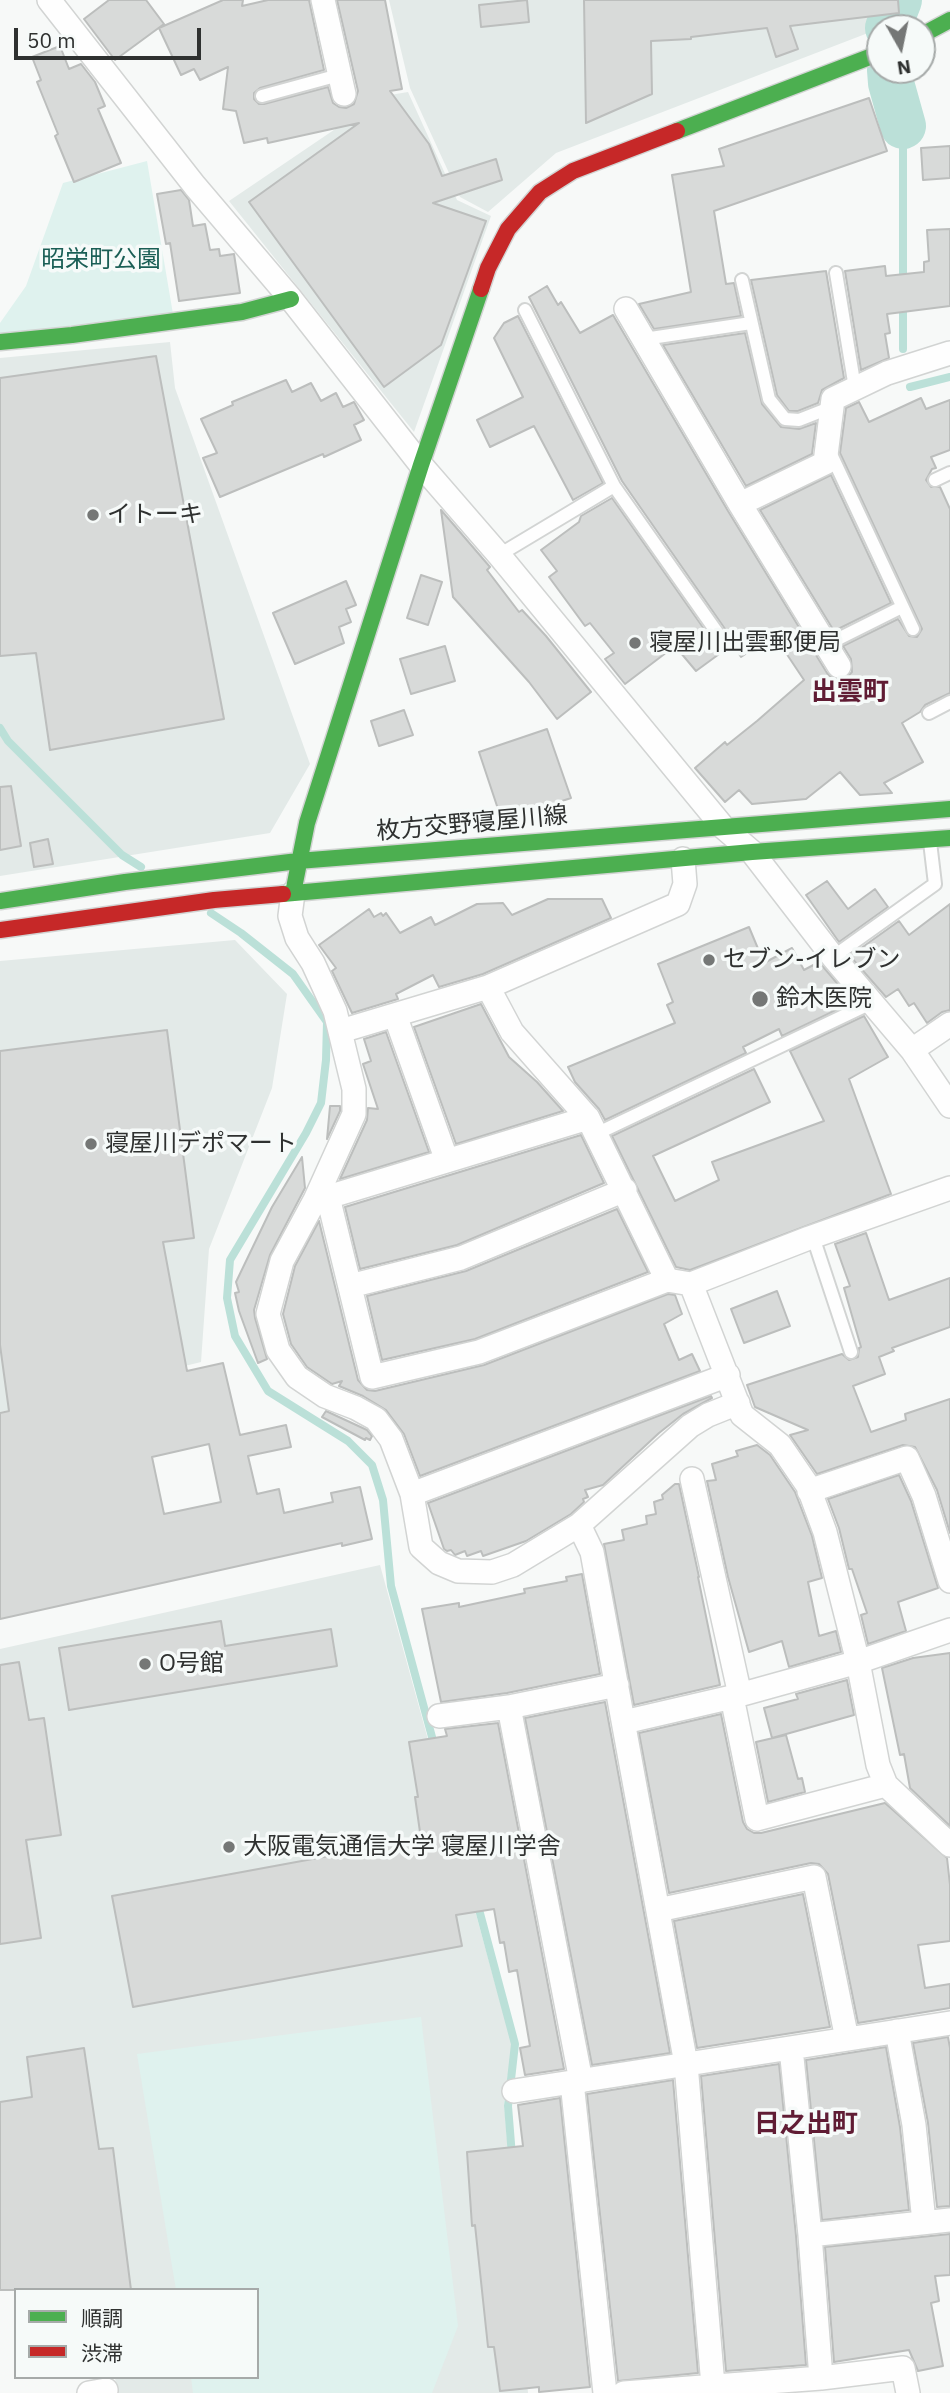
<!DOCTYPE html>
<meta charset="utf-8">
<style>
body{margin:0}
#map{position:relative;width:950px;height:2393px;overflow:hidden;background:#f7f9f8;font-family:"IBM Plex Sans","Noto Sans JP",sans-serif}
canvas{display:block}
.legend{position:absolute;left:14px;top:2288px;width:245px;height:91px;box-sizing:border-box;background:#f6faf9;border:2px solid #a6aaa9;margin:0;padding:9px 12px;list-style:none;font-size:21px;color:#2f3130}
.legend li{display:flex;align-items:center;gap:14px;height:35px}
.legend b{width:35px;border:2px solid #a6aaa9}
.north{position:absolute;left:866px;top:14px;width:70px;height:70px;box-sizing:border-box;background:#f6faf9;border:2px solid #a6aaa9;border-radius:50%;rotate:171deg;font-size:19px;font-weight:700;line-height:28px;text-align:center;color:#2f3130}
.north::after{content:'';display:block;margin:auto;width:24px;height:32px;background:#757776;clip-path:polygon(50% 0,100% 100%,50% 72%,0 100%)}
.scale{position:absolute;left:14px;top:28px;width:187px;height:32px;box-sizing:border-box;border:4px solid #2f3130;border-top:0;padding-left:9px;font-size:21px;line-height:24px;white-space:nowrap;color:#2f3130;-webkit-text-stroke:5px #f6faf9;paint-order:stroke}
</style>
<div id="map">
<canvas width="950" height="2393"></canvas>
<ul class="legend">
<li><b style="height:9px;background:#4caf50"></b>順調</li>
<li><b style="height:9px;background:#c62828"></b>渋滞</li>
</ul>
<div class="north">N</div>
<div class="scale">50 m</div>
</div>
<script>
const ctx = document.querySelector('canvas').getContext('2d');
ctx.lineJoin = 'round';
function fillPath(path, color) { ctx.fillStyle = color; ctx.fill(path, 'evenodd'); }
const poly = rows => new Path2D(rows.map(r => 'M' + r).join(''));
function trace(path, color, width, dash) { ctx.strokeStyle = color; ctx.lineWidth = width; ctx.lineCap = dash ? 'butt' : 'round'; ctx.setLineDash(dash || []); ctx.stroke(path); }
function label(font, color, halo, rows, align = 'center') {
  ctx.font = font + ' "IBM Plex Sans","Noto Sans JP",sans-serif'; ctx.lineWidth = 7; ctx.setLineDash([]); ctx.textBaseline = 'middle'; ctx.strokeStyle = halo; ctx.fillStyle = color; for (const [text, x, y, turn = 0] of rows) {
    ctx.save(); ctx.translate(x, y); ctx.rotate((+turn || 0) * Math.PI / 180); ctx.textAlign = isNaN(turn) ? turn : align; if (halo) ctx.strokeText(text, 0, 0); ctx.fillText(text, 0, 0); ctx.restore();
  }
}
fillPath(poly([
 [389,0,884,0,868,33,556,153,488,212,460,197,410,88],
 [408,92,457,200,491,216,414,432,229,201,384,96],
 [170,342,175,388,310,764,270,833,0,876,0,358],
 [235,940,287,994,272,1088,209,1249,201,1362,0,1412,0,961],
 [380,1565,512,2045,504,2103,528,2393,117,2393,115,2377,257,2377,257,2290,16,2290,16,2295,0,2190,0,1649]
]), '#e3eae8');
fillPath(poly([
 [147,161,173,314,0,334,0,323,26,286,63,183],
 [421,2017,458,2326,432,2393,193,2393,191,2377,257,2377,257,2290,176,2290,137,2054]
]), '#dff2ee');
trace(poly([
 [903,126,903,284],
 [903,304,903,349],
 [910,387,950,377],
 [0,728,8,741,122,855,141,867],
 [211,913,241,933,293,974,327,1022,326,1060,321,1103,306,1133,230,1260,227,1298,235,1336,268,1391,348,1441,372,1465,383,1500,391,1586,435,1748],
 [477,1902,515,2044,508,2106,512,2156]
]), '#bbe0d8', 8);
trace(poly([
 [888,28,899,0],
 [890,70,891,83,903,126]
]), '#bbe0d8', 46);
const building = poly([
 [109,0,146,0,164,24,115,60,84,19,109,0],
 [223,0,243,0,242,6,268,0,309,0,324,70,260,88,254,93,254,99,259,104,264,104,328,87,333,103,339,107,346,108,354,104,358,91,337,0,385,0,402,89,390,91,429,144,442,176,496,159,502,180,433,203,486,221,441,345,384,387,249,202,359,123,268,143,267,138,244,143,236,111,223,109,228,67,200,80,194,69,181,75,159,28,223,0],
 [527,0,529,22,481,27,479,5,527,0],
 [584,0,898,0,899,13,790,26,798,49,776,57,767,28,691,37,691,39,651,41,652,94,586,123,584,0],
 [60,46,69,69,81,64,95,82,105,106,98,109,121,163,74,182,55,136,58,134,37,82,41,80,32,57,60,46],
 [869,98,887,151,714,211,726,284,734,283,741,316,654,329,639,304,691,292,672,175,724,166,719,149,869,98],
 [950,146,950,178,923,180,921,148,950,146],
 [181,190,189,200,193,226,205,224,210,250,219,249,220,256,234,254,240,293,179,301,170,243,166,244,157,194,181,190],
 [950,229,950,306,887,314,890,333,885,334,889,358,861,370,845,271,885,266,886,276,924,272,924,262,929,261,927,230,950,229],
 [826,271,844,378,822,390,818,403,798,411,789,411,777,395,751,280,826,271],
 [547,286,558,305,561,302,580,333,613,315,728,511,827,673,833,679,846,678,852,672,851,659,843,646,898,619,909,636,917,637,922,629,840,453,846,408,859,402,869,422,921,398,926,409,950,400,950,450,931,457,936,468,932,469,926,480,931,487,940,487,950,509,950,693,925,705,920,712,902,723,923,762,884,783,892,793,860,795,840,772,806,799,752,804,739,790,725,802,695,768,725,742,727,745,757,721,804,680,774,635,741,657,733,644,730,646,730,636,622,481,529,297,547,286],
 [518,316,603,483,573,500,534,426,490,447,477,420,523,397,494,338,504,323,518,316],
 [745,333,762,404,781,427,799,429,816,423,812,454,746,486,663,345,745,333],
 [156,356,224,719,50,750,36,653,0,656,0,378,156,356],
 [286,380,292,392,311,383,321,401,336,393,343,407,354,402,364,420,354,425,361,440,324,457,323,454,220,497,203,458,217,453,201,419,233,405,232,402,286,380],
 [831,475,891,603,834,631,760,510,831,475],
 [612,498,716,646,720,649,726,649,696,671,675,646,625,684,605,659,614,653,590,623,585,626,549,577,557,571,541,550,579,522,581,516,612,498],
 [441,510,490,567,487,570,519,612,522,610,546,636,591,692,557,719,529,682,453,597,441,510],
 [421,575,442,582,428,625,407,618,421,575],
 [346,581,356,605,346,609,351,622,339,627,344,643,295,664,273,613,346,581],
 [445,646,455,681,411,694,400,659,445,646],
 [404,710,413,735,379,746,371,721,404,710],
 [547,729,571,798,502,821,479,752,547,729],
 [11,786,21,846,0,850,0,787,11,786],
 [48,839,53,864,34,867,30,843,48,839],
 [827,881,848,909,875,889,888,907,839,942,806,895,827,881],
 [548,899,602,899,611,918,483,974,439,987,433,975,396,994,398,999,352,1013,332,971,336,968,319,945,369,909,374,917,381,913,383,916,386,913,400,933,431,917,435,925,477,904,503,903,512,915,548,899],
 [950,904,950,1010,942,1012,927,1023,914,1003,909,1006,898,989,886,997,850,956,899,921,909,935,950,904],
 [749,927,764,963,792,948,804,970,819,962,853,1002,782,1036,779,1029,743,1047,746,1053,605,1120,599,1109,575,1082,568,1067,675,1023,667,1005,673,1002,658,964,749,927],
 [481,1004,509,1057,537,1082,563,1111,456,1144,414,1027,481,1004],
 [864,1016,888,1057,849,1079,891,1194,690,1270,676,1267,612,1136,754,1069,770,1102,653,1156,675,1201,719,1180,712,1162,824,1121,790,1051,864,1016],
 [167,1030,194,1238,163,1242,187,1371,223,1363,240,1435,286,1425,291,1447,248,1456,257,1494,279,1489,284,1513,333,1502,331,1493,360,1487,372,1539,342,1546,342,1543,0,1619,0,1413,9,1411,0,1345,0,1051,167,1030],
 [209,1444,221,1502,164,1514,152,1457,209,1444],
 [386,1032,429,1152,340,1179,367,1120,368,1108,378,1109,363,1064,371,1061,364,1039,386,1032],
 [330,1106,340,1106,340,1111,327,1139,330,1106],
 [581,1135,604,1183,457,1245,360,1269,345,1207,581,1135],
 [302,1157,305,1188,270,1255,254,1310,255,1318,267,1359,258,1363,239,1311,235,1293,239,1292,236,1282,272,1207,302,1157],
 [617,1209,648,1272,475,1339,382,1360,367,1296,466,1271,617,1209],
 [319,1221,358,1380,367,1390,375,1391,484,1365,668,1294,675,1295,682,1314,664,1324,679,1360,692,1354,700,1371,420,1476,404,1434,386,1410,363,1396,339,1386,342,1381,332,1384,307,1367,291,1344,283,1314,295,1266,319,1221],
 [866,1233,889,1300,950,1278,950,1327,892,1348,894,1351,879,1357,885,1374,853,1386,871,1432,906,1420,905,1414,950,1399,950,1533,937,1490,915,1447,903,1445,817,1474,790,1435,808,1430,755,1407,747,1385,842,1354,849,1360,858,1357,859,1348,861,1347,844,1288,850,1286,835,1244,866,1233],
 [777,1291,790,1326,744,1343,731,1309,777,1291],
 [711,1396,712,1398,683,1414,659,1433,603,1485,585,1490,588,1497,583,1499,584,1502,571,1514,526,1541,483,1556,481,1551,467,1556,465,1551,455,1555,451,1550,447,1551,444,1549,428,1503,711,1396],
 [326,1411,367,1430,372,1436,370,1440,366,1438,365,1440,322,1417,326,1411],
 [757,1445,770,1455,795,1492,812,1536,822,1578,808,1582,819,1636,836,1631,841,1652,789,1667,782,1641,749,1652,728,1577,707,1481,716,1480,712,1464,738,1456,736,1451,757,1445],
 [899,1475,911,1501,938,1588,898,1602,906,1631,868,1644,861,1615,867,1613,852,1569,849,1569,839,1528,828,1499,899,1475],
 [675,1484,679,1484,699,1577,698,1577,720,1685,634,1705,604,1544,624,1540,622,1530,647,1524,646,1516,656,1514,654,1502,663,1499,662,1495,675,1484],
 [582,1574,600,1674,507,1693,441,1702,422,1609,459,1603,459,1607,525,1593,524,1589,567,1581,566,1577,582,1574],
 [221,1621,225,1646,331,1629,337,1666,69,1710,59,1648,221,1621],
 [950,1653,950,1826,910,1788,904,1754,900,1755,882,1668,913,1658,950,1653],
 [19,1662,29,1720,44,1718,61,1835,26,1840,41,1938,0,1944,0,1665,19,1662],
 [847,1680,854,1715,772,1738,764,1708,798,1699,796,1694,847,1680],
 [605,1702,670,2053,592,2065,525,1718,605,1702],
 [721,1714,743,1822,747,1829,754,1833,761,1833,885,1803,947,1858,950,1885,950,1941,918,1945,925,1988,950,1984,950,2008,858,2023,828,1874,819,1864,811,1863,669,1893,639,1733,721,1714],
 [498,1723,564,2069,525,2075,520,2048,530,2046,517,1970,509,1972,504,1942,500,1943,494,1909,456,1915,462,1946,133,2007,112,1896,421,1839,415,1797,418,1797,409,1742,447,1736,445,1729,498,1723],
 [786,1735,798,1779,802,1778,805,1792,768,1802,756,1742,786,1735],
 [803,1894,830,2027,697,2048,674,1921,803,1894],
 [948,2037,950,2048,950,2206,937,2207,928,2123,913,2043,948,2037],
 [886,2047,900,2127,909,2210,822,2220,806,2060,886,2047],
 [84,2048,99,2149,113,2148,131,2290,0,2290,0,2102,32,2097,27,2057,84,2048],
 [779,2064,796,2236,806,2365,726,2371,701,2076,779,2064],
 [673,2080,698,2373,618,2381,587,2094,673,2080],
 [560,2098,590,2387,539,2392,539,2387,500,2391,494,2347,488,2347,475,2225,472,2226,467,2152,523,2146,518,2105,560,2098],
 [950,2234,950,2275,935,2276,939,2301,931,2303,943,2366,918,2371,909,2350,834,2362,825,2247,950,2234]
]);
fillPath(building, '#d8dad9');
trace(building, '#bcbebd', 2);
const lane = poly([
 [262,96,339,75],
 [836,273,855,388],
 [742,280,769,399,785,419,799,420,832,407],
 [525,310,614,486,723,641],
 [644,339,751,323],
 [830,452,913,629],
 [935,480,950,473],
 [499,555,614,486],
 [826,645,902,607],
 [929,713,950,702],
 [833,957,935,884,930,842],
 [596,1134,871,1003],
 [813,1237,851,1352]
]);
const street = poly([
 [49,0,195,186,291,299,421,465,499,555,723,827,752,852,833,957,912,1050,950,1106],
 [323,0,344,94],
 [626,309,740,504,839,666],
 [740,504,825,463,833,399,887,373,950,353],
 [293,893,290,916,297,938,313,963,335,1011,354,1089,354,1114,315,1200],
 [395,1015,447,1161],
 [341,1031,488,987],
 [912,1050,950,1024],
 [588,1118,328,1197,372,1377,479,1352,667,1280,691,1284,809,1238,950,1188],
 [328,1197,315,1200,282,1261,268,1314,278,1350,297,1377,325,1396,356,1408,376,1419,391,1439,412,1494,421,1547,439,1563,458,1571,492,1572,513,1565,579,1525,690,1426,708,1415,738,1403],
 [667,1280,588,1118,512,1032,488,987,678,904,685,884,683,859],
 [691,1284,742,1415,780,1445,808,1486,825,1532,858,1662,878,1765,886,1785,950,1845],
 [350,1286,461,1258,625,1190],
 [692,1479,740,1695],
 [809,1491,907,1458,924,1496,950,1581],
 [412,1494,728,1375],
 [579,1525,592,1552,686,2064,713,2386],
 [732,1697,757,1819,886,1785],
 [509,1707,581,2081],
 [439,1716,509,1707,617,1685],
 [624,1722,732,1697,858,1662,950,1630],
 [658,1910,814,1877,847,2039],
 [897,2031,914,2125,924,2222],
 [791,2048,810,2235,821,2378],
 [572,2082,605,2393],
 [514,2091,950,2023],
 [810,2235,950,2220],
 [89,2393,106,2390],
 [624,2393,821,2378,903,2368,908,2393]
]);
const fast = poly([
 [922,35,950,20],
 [677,131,880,53],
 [0,342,72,335,242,312,291,299],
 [294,888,307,823,421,465,481,289],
 [283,894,752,852,950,838],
 [0,901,125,882,298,861,950,809]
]);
const jam = poly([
 [481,289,488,268,508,229,540,192,573,171,677,131],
 [0,930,214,900,283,894]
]);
trace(lane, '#d2d4d3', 16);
trace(street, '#d2d4d3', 26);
trace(fast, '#d2d4d3', 19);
trace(jam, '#d2d4d3', 19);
trace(lane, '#fefefe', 12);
trace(street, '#fefefe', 23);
trace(fast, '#4caf50', 16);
trace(jam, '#c62828', 16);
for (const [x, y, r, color] of [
 [93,515,7,"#757776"],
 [635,643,7,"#757776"],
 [709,960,7,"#757776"],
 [760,999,9,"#757776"],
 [91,1144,7,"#757776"],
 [145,1664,7,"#757776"],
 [229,1847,7,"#757776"]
]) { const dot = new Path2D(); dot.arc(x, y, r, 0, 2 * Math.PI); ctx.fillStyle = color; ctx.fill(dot); trace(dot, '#f6faf9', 2.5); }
label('24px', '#1a5e55', '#f6faf9', [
 ["昭栄町公園",101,260]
]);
label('24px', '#2f3130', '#f6faf9', [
 ["イトーキ",107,515],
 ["寝屋川出雲郵便局",649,643],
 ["セブン-イレブン",723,960],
 ["鈴木医院",776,999],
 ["寝屋川デポマート",105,1144],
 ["O号館",159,1664],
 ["大阪電気通信大学 寝屋川学舎",243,1847]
], 'left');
label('24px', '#2f3130', '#f6faf9', [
 ["枚方交野寝屋川線",472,824,-5]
]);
label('bold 26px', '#601c34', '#f6faf9', [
 ["出雲町",850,692],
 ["日之出町",806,2124]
]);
</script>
